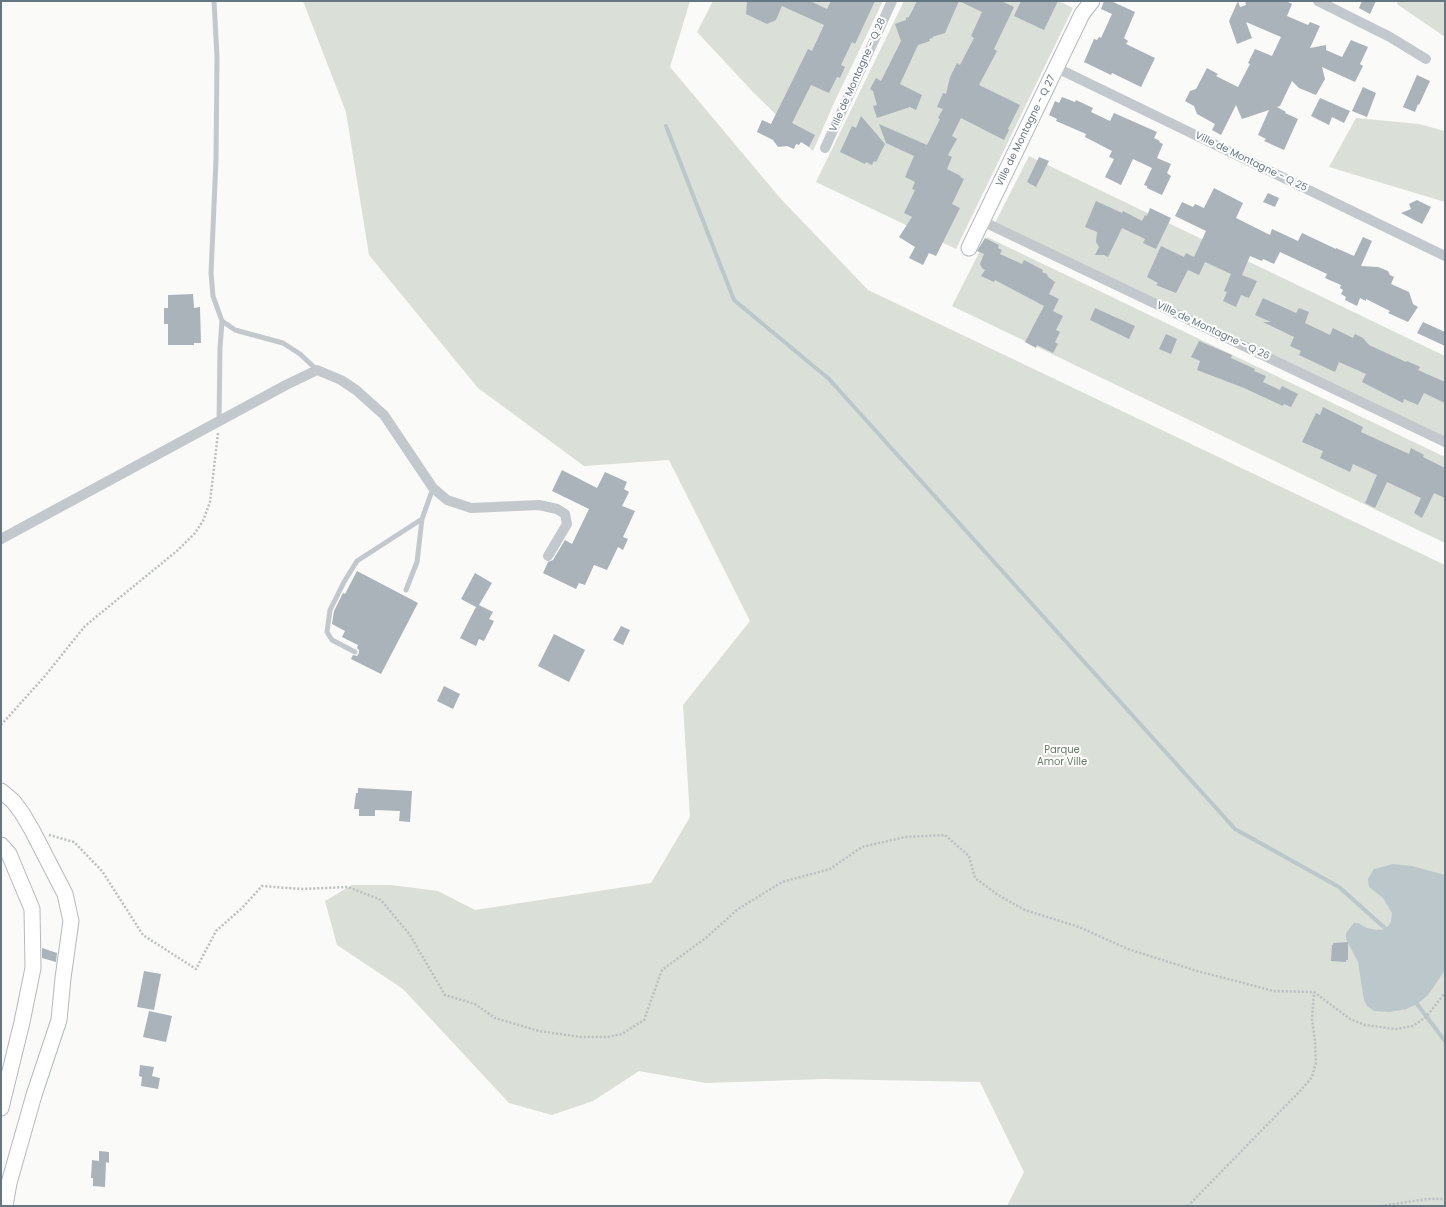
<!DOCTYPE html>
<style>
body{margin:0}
#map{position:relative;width:1446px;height:1207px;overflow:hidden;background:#fafaf8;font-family:Poppins,sans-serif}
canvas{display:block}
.frame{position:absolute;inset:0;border:2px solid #657683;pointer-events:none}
</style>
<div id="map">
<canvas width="1446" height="1207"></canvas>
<div class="frame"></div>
</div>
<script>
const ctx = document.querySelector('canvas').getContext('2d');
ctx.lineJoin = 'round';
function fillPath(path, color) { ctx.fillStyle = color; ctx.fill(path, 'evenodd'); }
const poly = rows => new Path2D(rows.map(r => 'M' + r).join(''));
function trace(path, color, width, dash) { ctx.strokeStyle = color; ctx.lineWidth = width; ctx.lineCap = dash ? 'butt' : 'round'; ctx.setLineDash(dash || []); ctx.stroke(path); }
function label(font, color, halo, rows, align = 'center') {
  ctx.font = font + ' Poppins,sans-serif'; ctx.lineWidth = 4; ctx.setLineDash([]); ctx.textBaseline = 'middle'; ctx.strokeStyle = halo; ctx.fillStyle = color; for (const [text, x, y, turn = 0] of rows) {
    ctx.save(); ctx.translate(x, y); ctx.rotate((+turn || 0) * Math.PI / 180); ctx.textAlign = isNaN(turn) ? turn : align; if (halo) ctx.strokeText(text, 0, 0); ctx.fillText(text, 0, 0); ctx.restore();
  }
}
fillPath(poly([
 [303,1,690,1,670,67,781,199,868,290,1445,565,1445,1206,1007,1206,1024,1172,980,1082,825,1079,706,1083,639,1071,593,1101,552,1115,509,1103,403,989,337,945,325,901,352,885,391,885,438,891,475,910,651,883,690,817,683,705,750,621,669,460,584,466,478,388,369,255,346,112],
 [713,1,883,1,834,103,813,151,753,92,697,32],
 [904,1,1059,1,1073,8,956,249,816,182],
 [1398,1,1445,1,1445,37,1397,4],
 [1356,118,1419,124,1445,131,1445,202,1329,167],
 [1029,156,1445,356,1445,439,995,223],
 [987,237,1445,457,1445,543,952,306]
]), '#dadfd7');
fillPath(poly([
 [1393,864,1412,866,1445,875,1445,970,1428,995,1417,1004,1406,1009,1390,1012,1374,1011,1367,1006,1364,1000,1358,962,1346,939,1346,933,1354,923,1358,923,1367,928,1377,930,1386,929,1391,922,1392,913,1383,898,1369,887,1368,879,1374,869]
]), '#bbc7cb');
trace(poly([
 [666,126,734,300,829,379,1235,829,1339,887,1386,929,1388,933],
 [1415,999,1417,1004,1445,1041]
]), '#bbc7cb', 4);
fillPath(poly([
 [747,1,810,1,827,9,831,1,875,1,855,44,852,42,841,65,845,67,840,78,837,77,829,93,811,85,792,123,815,135,809,147,801,142,799,145,796,144,794,149,787,146,778,147,773,140,757,132,762,120,771,124,808,49,812,51,824,25,782,6,776,20,767,24,746,14],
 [917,1,1001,1,1014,7,994,49,997,51,979,85,1020,105,1008,129,1009,130,1004,140,961,118,952,136,957,139,948,155,952,157,947,169,961,176,960,177,964,179,952,204,960,208,936,256,929,253,923,265,909,258,915,247,899,237,912,217,904,213,915,190,912,189,915,182,905,177,914,156,886,143,879,124,927,145,940,119,938,118,943,109,937,107,943,93,946,94,950,77,957,63,960,65,974,38,971,36,982,12,959,1,945,33,932,37,933,38,929,39,930,41,918,45,900,84,922,95,916,110,910,107,877,118,873,106,877,105,873,91,870,89,876,78,881,81,901,41,895,24,906,20,906,18,909,17],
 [1021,1,1058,1,1044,30,1014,16],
 [1104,1,1111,1,1135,12,1124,38,1128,41,1126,44,1155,58,1141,87,1112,73,1111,75,1084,62,1094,39,1097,40,1099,37,1101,38,1112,14,1101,9],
 [1238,1,1240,7,1246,5,1245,1,1286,1,1292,4,1287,16,1308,25,1310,22,1320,26,1310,48,1326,45,1326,50,1342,57,1351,40,1368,47,1360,64,1363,66,1355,82,1322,67,1325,79,1316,95,1299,88,1292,81,1280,106,1277,107,1286,112,1285,113,1298,119,1284,150,1264,141,1266,139,1258,135,1269,110,1242,119,1236,105,1221,135,1212,130,1215,124,1197,114,1194,106,1185,101,1190,91,1196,89,1207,68,1218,74,1216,76,1238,87,1250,64,1248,63,1255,49,1272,56,1281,37,1246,22,1252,38,1237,44,1229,21],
 [1362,1,1376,1,1370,14,1359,8],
 [1417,75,1430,81,1419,105,1418,104,1415,112,1403,107],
 [1363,87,1376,93,1367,117,1352,111],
 [1062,97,1075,102,1076,100,1093,108,1091,112,1110,121,1114,113,1157,132,1154,138,1160,141,1159,142,1163,144,1157,158,1171,164,1167,173,1171,176,1162,195,1147,188,1147,186,1144,185,1152,168,1133,159,1121,185,1105,177,1114,159,1109,157,1112,151,1085,137,1086,134,1056,121,1057,119,1049,115,1055,101,1059,103],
 [1320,98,1350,111,1344,123,1332,117,1329,125,1311,116],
 [861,116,885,144,876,162,874,161,872,165,866,162,865,164,840,152,852,126,856,128],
 [1039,157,1049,161,1036,187,1027,182],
 [1214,188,1243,203,1236,218,1270,235,1272,229,1298,241,1302,233,1336,249,1336,248,1354,256,1363,237,1372,241,1361,266,1378,267,1388,271,1390,275,1394,277,1391,284,1409,292,1413,304,1418,307,1408,322,1388,313,1390,311,1366,299,1366,301,1360,298,1357,306,1345,300,1346,297,1341,294,1343,290,1340,288,1341,285,1325,278,1327,274,1280,252,1274,264,1263,259,1262,261,1250,256,1242,275,1257,281,1249,298,1241,295,1236,307,1223,301,1227,292,1224,291,1231,274,1205,262,1199,275,1188,270,1176,293,1156,285,1158,283,1147,277,1161,246,1184,257,1186,253,1194,257,1206,231,1175,216,1182,202,1193,207,1195,204,1204,208],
 [1268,193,1279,198,1275,207,1263,202],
 [1417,200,1431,207,1422,224,1401,213,1411,209,1409,204],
 [1096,201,1122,213,1123,211,1142,221,1145,215,1147,216,1150,208,1171,218,1156,249,1143,243,1145,239,1122,228,1108,257,1104,255,1095,255,1099,247,1096,242,1097,232,1085,227],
 [985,238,999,245,998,248,1002,250,1000,254,1022,264,1024,260,1043,270,1042,272,1047,274,1048,277,1055,282,1049,294,1059,299,1053,311,1063,316,1056,330,1060,332,1055,342,1058,344,1053,353,1037,345,1036,348,1025,342,1044,306,995,280,994,282,981,276,985,270,982,268,980,264,984,254,977,251],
 [193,294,194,308,200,307,201,343,194,343,194,345,168,345,168,324,164,324,164,308,168,308,168,295],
 [1263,298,1296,313,1299,308,1309,312,1305,323,1330,335,1333,328,1353,338,1355,334,1363,338,1369,345,1406,362,1407,361,1420,367,1418,370,1445,382,1445,403,1424,393,1418,405,1404,399,1403,403,1362,382,1366,374,1339,362,1335,372,1299,355,1301,351,1290,346,1294,337,1263,322,1271,322,1255,315],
 [1095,308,1135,326,1129,339,1090,320],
 [1423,322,1445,332,1445,346,1417,333],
 [1166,334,1177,339,1171,354,1159,349],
 [1199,341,1232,355,1231,358,1255,369,1254,371,1266,376,1263,382,1280,390,1282,386,1298,394,1291,407,1284,404,1283,406,1244,388,1197,370,1200,361,1191,357],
 [1323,407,1363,427,1361,432,1409,454,1411,448,1424,455,1423,457,1445,468,1445,498,1434,493,1422,518,1414,513,1421,498,1387,482,1375,508,1365,503,1377,475,1353,464,1350,472,1320,458,1323,451,1302,442,1316,413,1320,415],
 [562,470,597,488,605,472,627,482,624,489,629,492,622,506,635,511,623,537,628,539,623,550,618,547,607,570,594,565,585,585,579,583,576,589,543,573,548,562,553,560,565,540,572,544,589,509,552,491],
 [357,571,418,603,381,674,351,659,353,655,357,656,359,653,359,650,357,648,358,645,342,637,345,631,332,624,334,611,343,593,345,594],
 [475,573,492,583,479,605,493,612,489,619,494,621,484,641,479,639,476,646,460,638,476,607,461,599],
 [621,626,630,630,623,645,613,640],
 [554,634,585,650,569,682,538,666],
 [444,686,460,694,453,709,437,701],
 [358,788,412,791,410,822,399,821,400,811,375,810,375,816,359,816,359,809,354,809,356,793,358,793],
 [1348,942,1348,960,1346,960,1346,962,1331,961,1332,945,1333,945,1333,943],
 [42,948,57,953,56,962,42,958],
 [144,971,161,974,154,1010,137,1007],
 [149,1011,172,1016,166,1042,143,1037],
 [140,1065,154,1067,152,1076,160,1078,158,1089,141,1086,142,1077,139,1076],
 [99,1151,109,1152,109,1163,106,1162,105,1187,93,1186,93,1178,91,1178,92,1160,99,1161]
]), '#aab3b9');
const secondary = poly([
 [969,248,1082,14,1092,1],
 [1,791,13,801,22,813,32,830,65,894,71,921,63,978,59,1020,34,1095,9,1183,5,1206],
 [1,845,9,854,32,909,33,968,22,1022,1,1108]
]);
trace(secondary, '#b3babf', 17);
trace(poly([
 [1,725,45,676,85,626,178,550,195,533,203,521,210,502,218,433],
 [49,835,74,842,102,871,143,935,196,969,216,931,242,908,262,886,301,889,348,887,381,900,410,935,445,995,475,1004,495,1018,539,1031,580,1037,607,1037,622,1034,644,1020,662,970,707,937,738,909,782,882,830,869,862,847,905,837,945,835,969,856,975,878,998,895,1025,910,1079,927,1128,949,1197,971,1274,991,1314,992,1350,1019,1365,1025,1396,1029,1413,1026,1426,1017,1445,993],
 [1188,1206,1301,1090,1312,1077,1316,1063,1315,1041,1312,1019,1314,992],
 [1381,1206,1427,1199,1445,1199]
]), '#bbbfc2', 2.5, [2, 2]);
trace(poly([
 [214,1,217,57,216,160,211,273,213,296,222,321,220,348,219,422],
 [222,321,235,330,283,343,300,354,317,370],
 [406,590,417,562,422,519,433,488],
 [355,652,332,640,327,632,330,610,344,582,357,561,422,519]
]), '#c3c8cc', 5);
trace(poly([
 [1318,1,1390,37,1426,59],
 [1057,68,1445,256],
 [825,148,892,1],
 [982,221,1445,442],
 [1,539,286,385,317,370,341,380,356,390,384,415,433,488,447,500,471,508,539,505,557,509,565,514,567,524,548,556]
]), '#c3c8cc', 10);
trace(secondary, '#fff', 15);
label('10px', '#657683', '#fff', [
 ["Ville de Montagne - Q 28",858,75,-66],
 ["Ville de Montagne - Q 27",1026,131,-64],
 ["Ville de Montagne - Q 25",1251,162,26],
 ["Ville de Montagne - Q 26",1213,331,25]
]);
label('10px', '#687a64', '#fff', [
 ["Parque",1062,750],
 ["Amor Ville",1062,762]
]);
</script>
